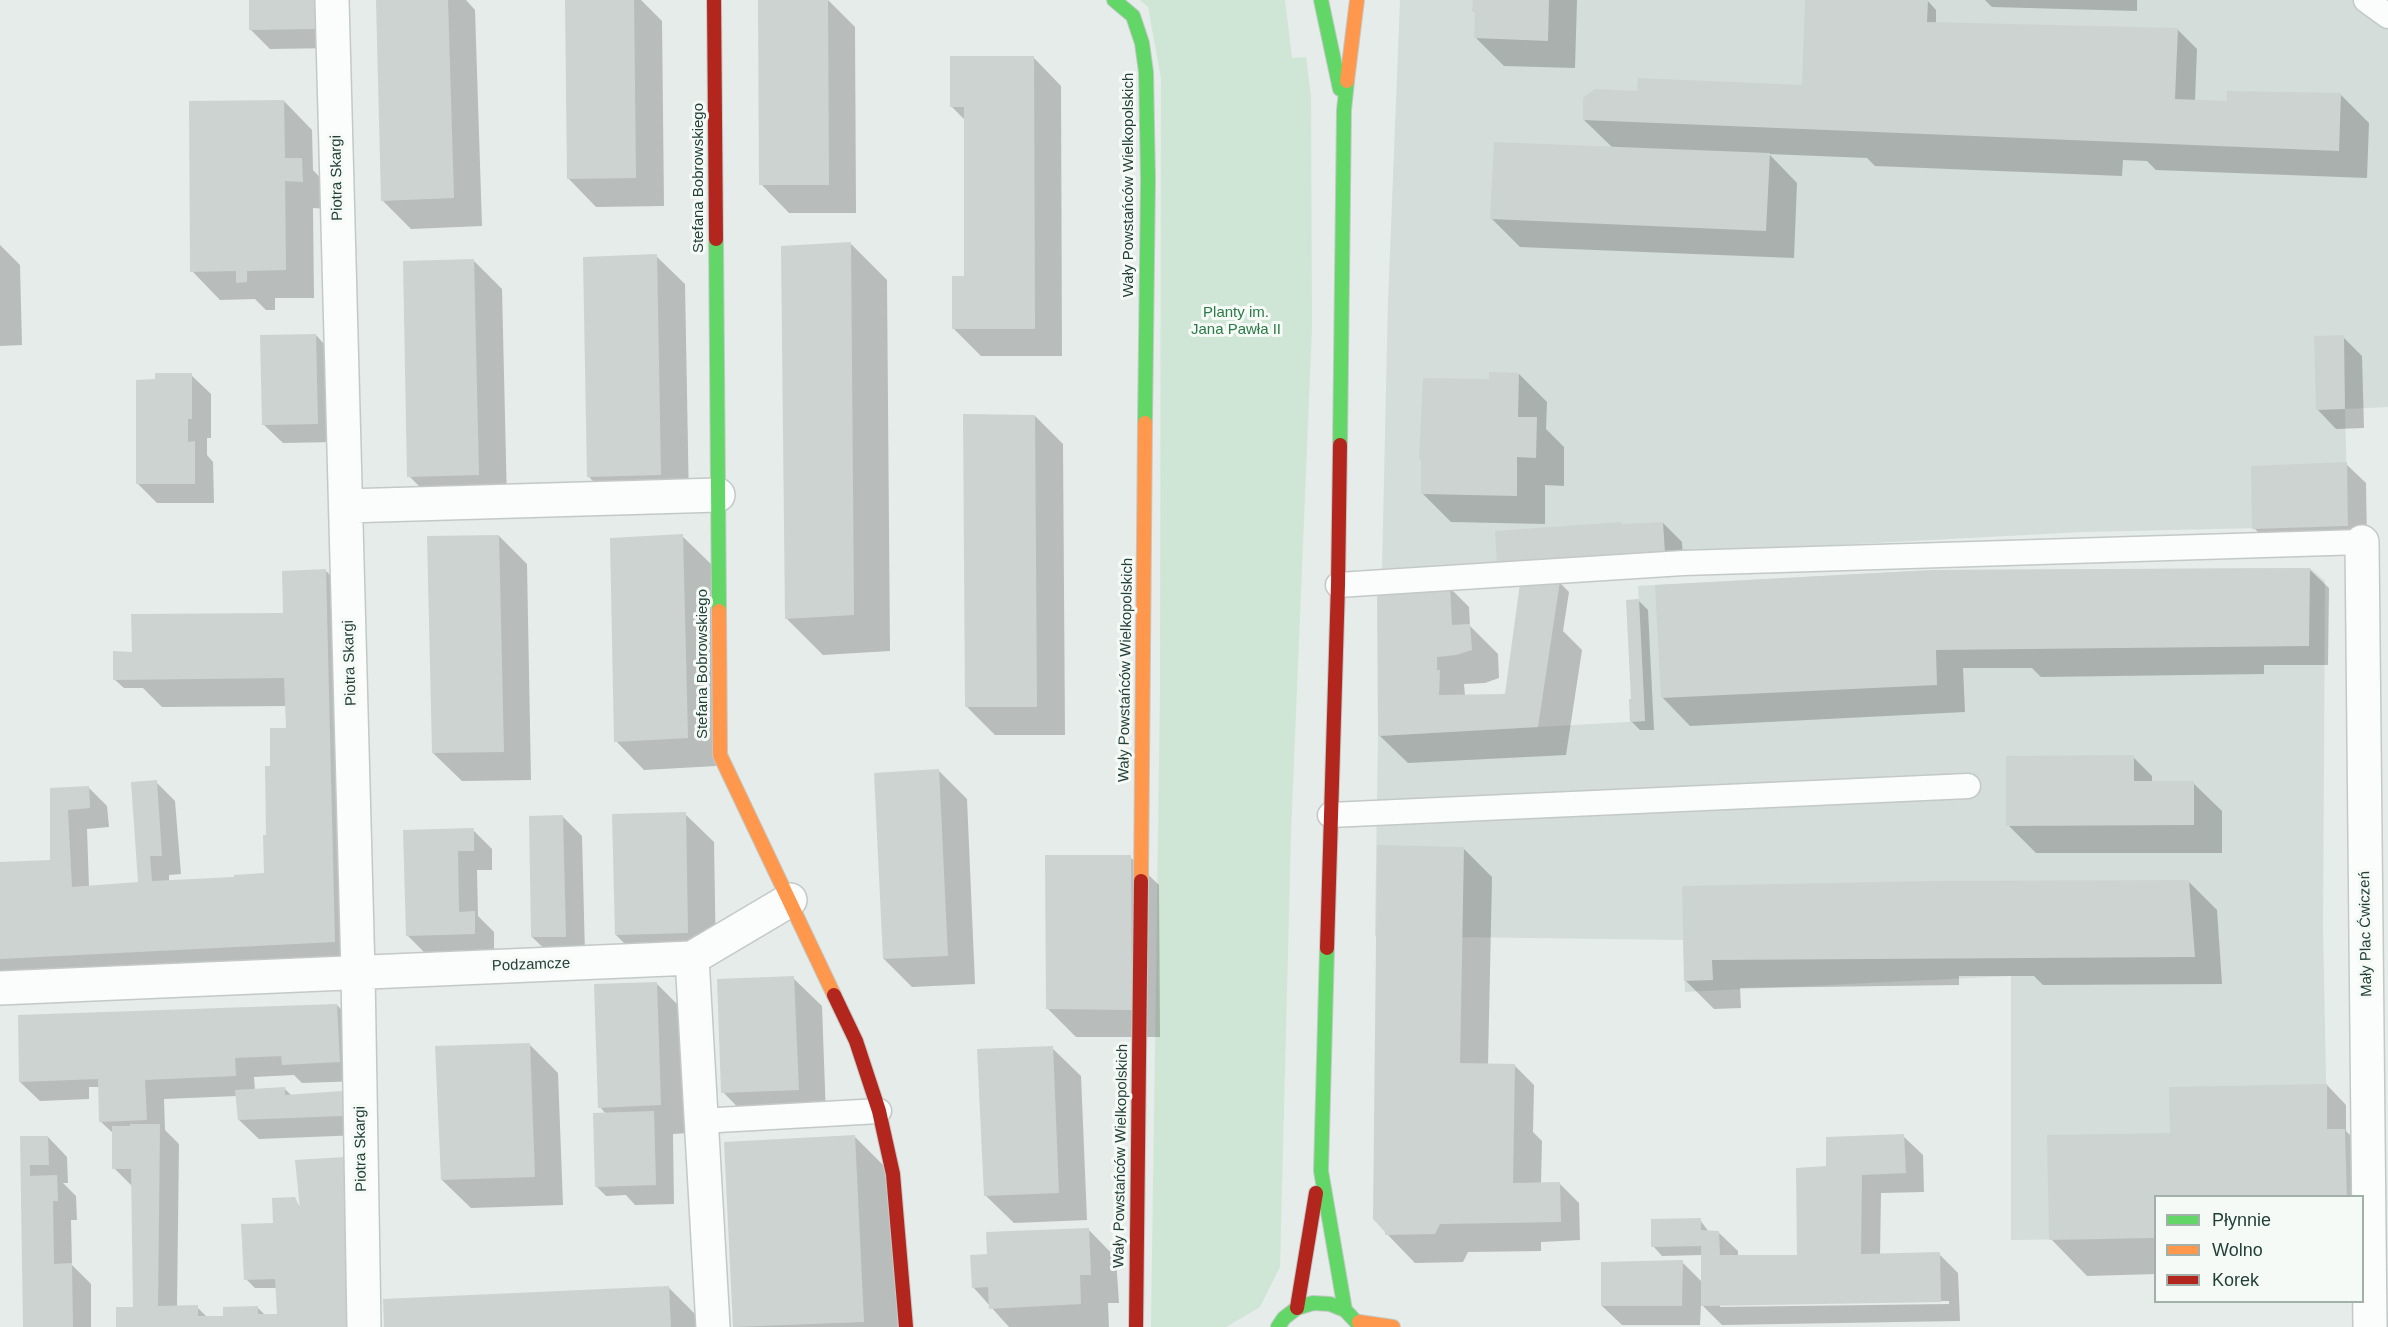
<!DOCTYPE html>
<meta charset="utf-8">
<style>
body{margin:0}
#map{position:relative;width:2388px;height:1327px;overflow:hidden;background:#e6ece9;font-family:Arial,sans-serif}
canvas{display:block}
.legend{position:absolute;left:2154px;top:1195px;width:210px;height:108px;box-sizing:border-box;background:#f5faf7;border:2px solid #a1b0aa;margin:0;padding:8px 10px;list-style:none;font-size:18px;color:#234037}
.legend li{display:flex;align-items:center;gap:12px;height:30px}
.legend b{width:30px;border:2px solid #a1b0aa}
</style>
<div id="map">
<canvas width="2388" height="1327"></canvas>
<ul class="legend">
<li><b style="height:8px;background:#63d668"></b>Płynnie</li>
<li><b style="height:8px;background:#ff974d"></b>Wolno</li>
<li><b style="height:8px;background:#b3261e"></b>Korek</li>
</ul>
</div>
<script>
const ctx = document.querySelector('canvas').getContext('2d');
ctx.lineJoin = 'round';
function fillPath(path, color) { ctx.fillStyle = color; ctx.fill(path, 'evenodd'); }
const poly = rows => new Path2D(rows.map(r => 'M' + r).join(''));
function trace(path, color, width, dash) { ctx.strokeStyle = color; ctx.lineWidth = width; ctx.lineCap = dash ? 'butt' : 'round'; ctx.setLineDash(dash || []); ctx.stroke(path); }
function label(font, color, halo, rows, align = 'center') {
  ctx.font = font + ' Arial,sans-serif'; ctx.lineWidth = 6; ctx.setLineDash([]); ctx.textBaseline = 'middle'; ctx.strokeStyle = halo; ctx.fillStyle = color; for (const [text, x, y, turn = 0] of rows) {
    ctx.save(); ctx.translate(x, y); ctx.rotate((+turn || 0) * Math.PI / 180); ctx.textAlign = isNaN(turn) ? turn : align; if (halo) ctx.strokeText(text, 0, 0); ctx.fillText(text, 0, 0); ctx.restore();
  }
}
fillPath(poly([
 [1400,0,2388,0,2388,407,2345,409,2348,526,2082,532,1382,569,1388,302],
 [2310,568,2325,581,2323,928,2327,1129,2345,1129,2347,1196,2156,1196,2155,1238,2011,1240,2011,976,1685,992,1683,940,1375,936,1378,736,1645,721,1638,586,1932,570]
]), '#d4ddd9');
fillPath(poly([
 [1140,0,1285,0,1292,58,1306,57,1311,96,1312,327,1291,833,1280,1267,1260,1307,1226,1327,1151,1327,1160,692,1161,78,1148,7]
]), '#cfe5d5');
fillPath(poly([
 [251,0,334,0,335,48,270,49,251,30],
 [377,0,466,0,475,10,482,226,411,229,382,200],
 [566,0,641,0,662,21,664,206,596,207,568,178],
 [759,0,828,0,855,27,856,213,789,213,761,184],
 [1474,0,1577,0,1575,68,1504,66,1476,38,1477,14,1474,11],
 [1807,0,1927,0,1936,10,1936,23,2178,30,2197,49,2195,101,2229,103,2341,95,2369,123,2367,178,2156,170,2147,161,2123,160,2122,176,1875,166,1867,158,1769,154,1797,183,1794,258,1520,247,1492,219,1613,148,1584,120,1639,92,1804,86],
 [1985,0,2137,0,2137,11,1992,7],
 [1033,57,1061,86,1062,356,981,356,953,328,966,277,965,120,952,107],
 [284,101,312,130,313,170,330,188,330,209,313,208,314,298,275,298,275,310,266,310,255,299,220,300,192,271],
 [851,244,887,280,890,651,823,655,786,618],
 [0,245,20,265,22,345,0,346],
 [656,256,685,284,689,503,617,505,588,476],
 [473,260,502,289,507,503,437,504,409,476],
 [316,335,325,345,337,442,283,443,263,424],
 [2343,337,2362,356,2364,428,2336,429,2317,409],
 [1519,374,1547,402,1546,429,1564,447,1564,486,1545,485,1545,524,1451,522,1423,494,1423,461,1421,459,1490,380],
 [191,375,211,394,211,438,207,438,207,455,213,462,214,503,157,503,138,484],
 [1035,416,1063,444,1065,735,995,735,966,706],
 [2346,464,2366,483,2367,544,2273,548,2254,528],
 [1663,523,1682,542,1684,572,1557,580,1569,592,1563,631,1582,650,1566,755,1408,763,1379,735,1378,591,1450,588,1469,607,1470,626,1498,654,1499,678,1485,683,1464,684,1465,696,1506,695,1521,582,1518,582,1498,563,1497,533,1621,524,1623,525],
 [499,536,527,564,531,780,462,781,433,753],
 [682,536,711,564,716,766,644,770,616,741],
 [2309,569,2329,588,2328,665,2264,665,2264,674,2041,677,2032,668,1963,668,1965,712,1690,726,1662,697],
 [326,571,345,590,363,970,0,988,0,863,51,861,51,790,88,787,107,806,109,827,87,829,89,887,140,883,156,782,175,801,181,874,169,875,169,882,234,879,265,874,272,768,287,729,287,706,162,707,143,688,124,688,114,679,133,653,282,615],
 [1639,601,1648,610,1654,730,1640,730,1631,721],
 [2133,757,2152,776,2152,783,2193,783,2222,811,2222,853,2036,853,2008,825],
 [939,771,967,799,975,984,912,987,884,959],
 [685,814,714,842,716,961,644,963,616,935],
 [563,817,582,836,585,955,552,956,532,937],
 [473,830,492,849,492,870,477,870,478,916,494,932,494,953,426,954,407,935,405,832],
 [1378,847,1463,848,1492,877,1488,1065,1514,1065,1534,1085,1533,1132,1542,1141,1541,1184,1560,1184,1579,1203,1580,1240,1541,1242,1541,1251,1468,1252,1463,1262,1415,1263,1387,1234,1375,1218],
 [1130,857,1159,885,1160,1037,1076,1037,1048,1009],
 [2189,882,2217,910,2222,984,2043,985,2034,976,1959,976,1959,985,1740,988,1741,1008,1714,1009,1685,980,1684,888],
 [793,978,822,1006,826,1117,751,1121,723,1092],
 [656,983,684,1011,689,1133,673,1134,674,1204,635,1205,626,1195,606,1196,596,1186,606,1114,600,1107],
 [337,1005,356,1025,359,1081,302,1083,294,1075,254,1077,255,1091,285,1089,292,1096,341,1093,360,1112,361,1135,259,1139,239,1120,237,1096,164,1099,165,1130,179,1144,177,1307,197,1307,208,1318,225,1317,257,1307,265,1315,278,1315,277,1288,255,1288,246,1279,275,1225,294,1198,379,1327,117,1327,135,1308,133,1187,114,1168,114,1134,100,1121,99,1087,89,1087,89,1099,40,1101,20,1082],
 [529,1044,558,1073,563,1205,471,1208,442,1180],
 [1052,1048,1081,1076,1087,1220,1014,1223,985,1195],
 [2327,1085,2346,1105,2346,1131,2381,1167,2362,1196,2156,1196,2156,1274,2087,1276,2051,1239,2172,1134],
 [1903,1136,1923,1155,1924,1192,1881,1193,1880,1255,1939,1254,1958,1273,1960,1321,1722,1325,1701,1304,1700,1325,1622,1325,1602,1306,1682,1262,1702,1282,1702,1255,1662,1256,1653,1246,1700,1220,1709,1232,1718,1232,1738,1251,1738,1257,1798,1256,1828,1167],
 [1949,1301,1949,1304,1720,1307,1720,1304],
 [48,1137,67,1157,68,1183,63,1183,76,1196,77,1220,71,1220,72,1265,91,1284,91,1327,24,1327,21,1138],
 [855,1137,891,1173,898,1327,734,1327,725,1143],
 [1088,1229,1116,1258,1119,1303,1108,1303,1109,1327,1009,1327,973,1287,988,1256],
 [668,1287,697,1316,697,1327,386,1327]
]), '#0003');
fillPath(poly([
 [249,0,315,0,316,29,249,30],
 [376,0,448,0,454,198,381,201],
 [565,0,634,0,636,178,567,179],
 [758,0,828,0,829,185,759,185],
 [1473,0,1549,0,1548,41,1474,38,1475,11,1472,11],
 [1805,0,1928,0,1927,22,2178,28,2175,99,2227,101,2227,91,2341,93,2339,151,1583,120,1583,98,1595,89,1637,91,1638,78,1802,85],
 [950,56,1034,56,1035,329,952,329,952,276,964,276,964,107,950,107],
 [284,100,285,158,302,158,303,182,285,181,286,270,247,271,247,282,236,283,236,271,190,272,189,101],
 [1494,142,1770,153,1766,231,1490,219],
 [851,242,854,615,785,619,781,246],
 [657,254,661,475,587,477,583,257],
 [474,259,479,475,407,477,403,261],
 [316,334,318,424,262,425,260,335],
 [2344,335,2345,409,2316,410,2314,336],
 [1489,372,1519,373,1518,417,1537,417,1536,458,1517,457,1517,496,1421,494,1421,459,1419,460,1423,378,1489,379],
 [155,373,192,373,192,419,188,419,188,442,195,441,195,484,136,484,136,380,155,379],
 [963,414,1035,415,1037,707,965,707],
 [2347,462,2348,526,2252,529,2251,466],
 [1621,522,1622,524,1663,522,1665,553,1497,564,1495,531],
 [683,534,688,738,614,742,610,538],
 [499,535,504,752,432,753,427,536],
 [2310,568,2309,646,1936,650,1937,685,1661,698,1655,585,1932,570],
 [326,569,335,942,0,959,0,862,50,860,50,788,89,786,90,808,68,810,72,887,138,882,131,782,157,780,162,856,150,856,152,881,234,877,234,875,264,873,263,835,266,835,265,766,270,766,270,728,286,728,284,678,113,680,113,651,132,652,131,614,283,613,282,571],
 [1560,581,1538,727,1378,736,1377,589,1450,587,1452,625,1470,624,1472,650,1456,655,1437,657,1437,670,1440,670,1439,695,1505,694,1520,583],
 [1639,599,1645,721,1630,722,1629,699,1631,699,1626,600],
 [2134,755,2134,781,2194,781,2194,825,2006,826,2006,756],
 [939,769,948,956,883,959,874,773],
 [686,812,688,933,615,935,612,814],
 [563,815,566,937,531,937,529,816],
 [474,828,474,851,458,851,459,912,475,911,475,934,406,936,403,830],
 [1377,845,1464,847,1460,1063,1515,1064,1513,1183,1560,1182,1561,1222,1440,1224,1435,1234,1385,1235,1385,1232,1373,1219],
 [1045,855,1131,855,1132,1010,1046,1009],
 [2189,880,2195,957,1712,960,1713,980,1684,981,1682,886,1932,881],
 [794,976,799,1090,721,1093,717,979],
 [657,982,661,1105,598,1108,594,984],
 [337,1004,340,1062,282,1065,281,1056,235,1058,236,1076,145,1080,147,1120,99,1122,98,1079,19,1082,18,1015],
 [530,1043,535,1177,441,1180,435,1046],
 [1053,1046,1059,1193,984,1196,977,1049],
 [2327,1084,2327,1129,2345,1129,2347,1196,2156,1196,2156,1238,2049,1240,2047,1135,2170,1133,2169,1087],
 [285,1087,285,1095,342,1091,343,1116,238,1120,235,1090],
 [654,1111,656,1185,595,1187,593,1113],
 [130,1124,160,1124,158,1306,198,1305,198,1316,223,1316,223,1307,258,1306,258,1314,277,1314,275,1279,244,1280,241,1224,273,1223,272,1198,295,1197,300,1209,295,1160,345,1157,352,1327,116,1327,116,1307,133,1307,131,1169,112,1169,112,1126,130,1126],
 [1904,1134,1906,1173,1862,1175,1861,1254,1940,1252,1941,1302,1701,1306,1701,1246,1651,1247,1651,1219,1701,1218,1701,1230,1719,1231,1720,1255,1797,1255,1796,1168,1826,1166,1826,1137],
 [855,1135,864,1322,733,1327,724,1142],
 [20,1136,48,1136,49,1165,30,1165,30,1176,57,1175,58,1201,53,1201,54,1264,72,1263,73,1327,23,1327],
 [1089,1228,1091,1275,1080,1275,1081,1304,989,1309,988,1287,972,1288,970,1255,987,1254,986,1232],
 [1683,1260,1682,1306,1601,1306,1601,1262],
 [669,1286,671,1327,384,1327,383,1299]
]), '#cdd3d0');
const lane = poly([
 [2366,0,2388,16],
 [1338,585,1683,563,2362,542],
 [1330,815,1968,786],
 [700,1121,879,1111]
]);
const street = poly([
 [332,0,358,972,364,1327],
 [346,506,718,495],
 [2362,542,2370,1327],
 [692,958,790,900],
 [0,988,692,958,713,1327]
]);
const fast = poly([
 [1114,0,1133,16,1142,43,1146,72,1148,179,1145,423],
 [1321,0,1340,89],
 [716,239,719,611],
 [1340,445,1344,110,1347,81],
 [1327,948,1321,1171,1345,1310],
 [1278,1327,1284,1318,1297,1308,1313,1303,1330,1304,1345,1310,1361,1327]
]);
const slow = poly([
 [1347,81,1357,0],
 [719,611,720,755,834,995],
 [1141,881,1145,423],
 [1359,1322,1393,1327]
]);
const jam = poly([
 [714,0,716,239],
 [1327,948,1338,585,1340,445],
 [834,995,856,1041,879,1111,893,1174,906,1327],
 [1297,1308,1316,1193],
 [1136,1327,1141,881]
]);
trace(lane, '#c3c9c6', 27);
trace(street, '#c3c9c6', 36);
trace(fast, '#c2c9c6', 16);
trace(slow, '#c2c9c6', 16);
trace(jam, '#c2c9c6', 16);
trace(lane, '#fbfcfc', 24);
trace(street, '#fbfcfc', 33);
trace(fast, '#63d668', 14);
trace(slow, '#ff974d', 14);
trace(jam, '#b3261e', 14);
label('15px', '#234037', '#f5faf7', [
 ["Piotra Skargi",337,178,-91],
 ["Stefana Bobrowskiego",699,178,-90],
 ["Wały Powstańców Wielkopolskich",1129,185,-90],
 ["Piotra Skargi",350,663,-92],
 ["Stefana Bobrowskiego",703,664,-90],
 ["Wały Powstańców Wielkopolskich",1126,670,-89],
 ["Mały Plac Ćwiczeń",2366,934,-91],
 ["Podzamcze",531,965,-2],
 ["Piotra Skargi",361,1149,-91],
 ["Wały Powstańców Wielkopolskich",1121,1156,-89]
]);
label('15px', '#2b7946', '#f5faf7', [
 ["Planty im.",1236,313],
 ["Jana Pawła II",1236,330]
]);
</script>
